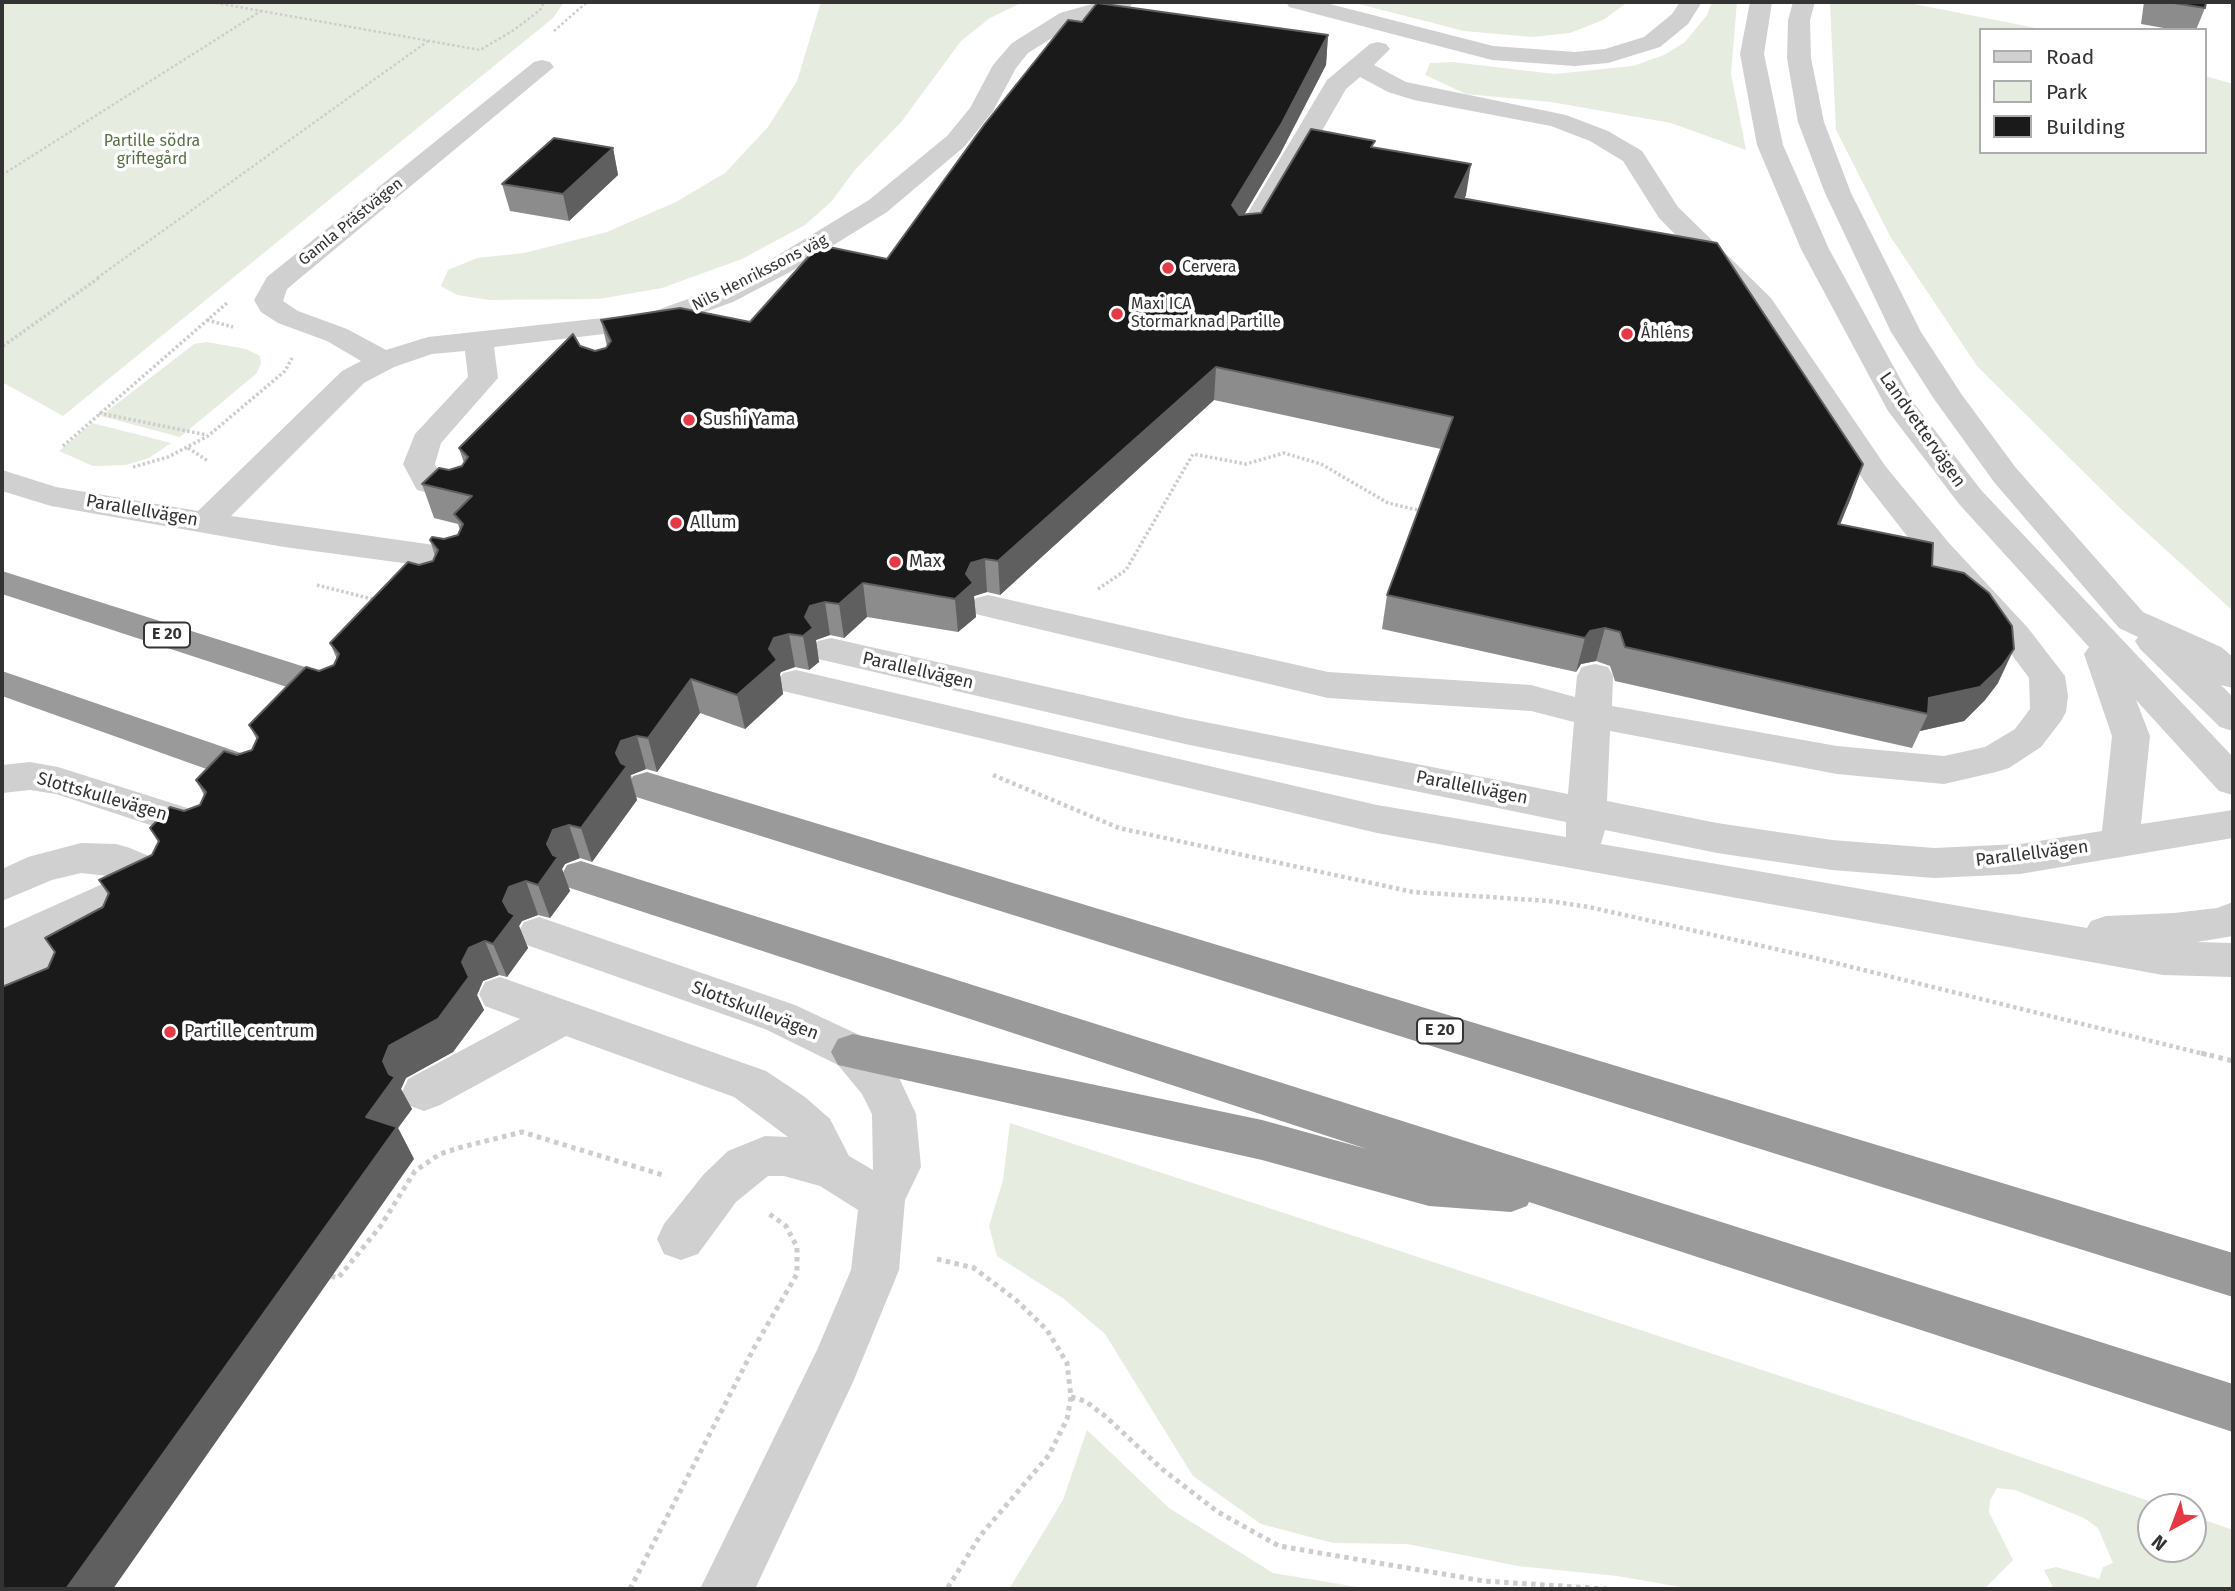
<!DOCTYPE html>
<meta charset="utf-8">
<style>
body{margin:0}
#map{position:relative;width:2235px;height:1591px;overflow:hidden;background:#fff;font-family:"Fira Sans",sans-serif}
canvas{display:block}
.frame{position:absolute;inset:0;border:4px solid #333;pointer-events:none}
.legend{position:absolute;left:1979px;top:28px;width:228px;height:126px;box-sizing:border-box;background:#fff;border:2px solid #adadad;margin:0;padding:9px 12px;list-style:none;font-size:21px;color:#333}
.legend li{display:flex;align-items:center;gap:14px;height:35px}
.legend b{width:35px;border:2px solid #adadad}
.north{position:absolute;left:2137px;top:1493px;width:70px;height:70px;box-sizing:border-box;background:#fff;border:2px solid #adadad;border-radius:50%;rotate:221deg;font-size:19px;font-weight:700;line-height:28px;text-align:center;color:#333}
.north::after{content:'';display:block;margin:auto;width:24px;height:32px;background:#e63946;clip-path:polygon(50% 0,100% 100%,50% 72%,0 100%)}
</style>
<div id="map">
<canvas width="2235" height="1591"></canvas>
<div class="frame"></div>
<ul class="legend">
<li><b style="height:9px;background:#d0d0d0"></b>Road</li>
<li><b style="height:19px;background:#e6ecdf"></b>Park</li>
<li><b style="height:19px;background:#1a1a1a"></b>Building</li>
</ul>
<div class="north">N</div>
</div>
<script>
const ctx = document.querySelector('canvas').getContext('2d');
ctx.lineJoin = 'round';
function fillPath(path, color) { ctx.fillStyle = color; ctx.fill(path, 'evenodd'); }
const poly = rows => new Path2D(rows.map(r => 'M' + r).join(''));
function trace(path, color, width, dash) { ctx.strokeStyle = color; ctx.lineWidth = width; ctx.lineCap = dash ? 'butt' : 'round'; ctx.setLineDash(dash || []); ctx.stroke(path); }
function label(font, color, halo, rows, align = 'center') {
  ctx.font = font + ' "Fira Sans",sans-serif'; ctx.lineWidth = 7; ctx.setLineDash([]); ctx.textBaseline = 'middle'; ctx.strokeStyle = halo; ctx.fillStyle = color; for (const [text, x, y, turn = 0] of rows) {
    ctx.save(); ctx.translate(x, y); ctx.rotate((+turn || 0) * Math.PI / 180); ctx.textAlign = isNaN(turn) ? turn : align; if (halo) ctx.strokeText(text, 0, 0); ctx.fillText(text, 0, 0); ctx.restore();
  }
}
fillPath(poly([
 [2,2,564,2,553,18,63,416,2,382],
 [821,2,1023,2,990,18,961,41,902,121,854,171,832,201,805,225,742,259,662,288,599,299,490,300,457,295,441,286,448,270,477,258,524,253,607,232,676,202,725,173,768,127,797,81],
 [1351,2,1628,2,1603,20,1570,33,1533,37,1464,31],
 [1712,2,1737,2,1731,74,1746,150,1671,123,1551,102,1466,94,1425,75,1430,63,1453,62,1554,74,1633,66,1664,55,1685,42,1707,15],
 [1844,2,1904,2,2046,30,1981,30,1981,152,2205,152,2205,76,2233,84,2233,611,2122,510,1977,366,1890,236,1836,130,1830,4],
 [207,342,246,349,260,356,261,364,256,374,180,437,101,416,194,344],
 [92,423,171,443,149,458,126,465,93,466,59,451],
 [1010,1123,1899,1415,2166,1507,2151,1507,2151,1549,2193,1549,2193,1516,2233,1530,2233,1589,2054,1589,2044,1570,2056,1567,2099,1579,2103,1567,2113,1563,2098,1528,2084,1518,2015,1490,1997,1488,1990,1500,1989,1512,2013,1560,1984,1589,1693,1589,1617,1576,1518,1566,1407,1544,1333,1543,1261,1524,1193,1476,1105,1334,1064,1299,997,1256,989,1226,1003,1180],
 [1087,1430,1169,1508,1273,1573,1370,1589,1009,1589,1063,1500]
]), '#e6ecdf');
trace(poly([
 [211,2,480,50,514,30,540,10,544,2],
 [554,31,587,2],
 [2,175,261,11],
 [97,278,428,41]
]), '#cdcdcd', 2.5, [2.5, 2.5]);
trace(poly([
 [207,320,233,327],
 [3,346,100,277],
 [99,413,207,435],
 [63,446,227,303],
 [188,448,208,461],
 [133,467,168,457,208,436,285,371,292,358],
 [317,585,376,600],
 [1098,589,1126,570,1193,454,1246,464,1284,453,1321,464,1388,503,1422,511]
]), '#cdcdcd', 3.5, [2.5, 2.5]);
trace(poly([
 [993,775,1119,828,1413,892,1549,901,1589,907,1811,957,2208,1055]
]), '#cdcdcd', 4.5, [3.5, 3.5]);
trace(poly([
 [2201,1053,2233,1061],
 [937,1259,974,1268,1016,1300,1047,1330,1067,1363,1071,1397,1067,1419,1049,1455,980,1536,947,1589],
 [331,1276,338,1278,380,1227,415,1171,440,1154,462,1147,522,1132,666,1176],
 [1071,1397,1085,1401,1105,1416,1162,1469,1218,1512,1279,1546,1484,1581,1607,1589],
 [630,1589,755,1346,797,1274,797,1247,786,1226,768,1213]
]), '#cdcdcd', 5, [4.5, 4.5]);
fillPath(poly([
 [1099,2,1133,2,1130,7,1076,23,1028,53,1016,68,993,111,965,146,887,212,790,272,733,302,663,327,494,347,498,378,441,443,435,464,441,476,471,484,476,491,471,498,460,501,417,490,403,464,415,434,468,377,465,351,432,354,394,367,364,383,231,516,455,548,467,551,472,559,467,567,455,570,284,547,51,506,2,491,2,470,56,487,198,511,342,371,361,361,327,341,278,323,261,312,254,300,267,277,534,62,542,60,550,62,554,67,287,289,283,301,298,311,347,329,386,350,428,337,649,313,713,290,770,260,869,200,947,136,970,108,993,65,1012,43,1060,13,1099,2],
 [1286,2,1322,2,1493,46,1575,52,1605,49,1644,37,1672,14,1680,2,1702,2,1688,24,1660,47,1608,63,1575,66,1492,60,1289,7,1286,2],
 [1750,2,1772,2,1764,54,1783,145,1829,249,1913,402,1981,490,2233,757,2233,795,2219,791,2136,700,2150,736,2141,824,2233,810,2233,838,2020,874,1934,878,1832,870,1717,853,1605,830,1601,844,2087,928,2091,921,2106,916,2174,913,2217,908,2233,902,2233,936,2197,942,2233,943,2233,977,2163,975,1377,833,783,691,778,682,783,673,796,670,1377,805,1566,837,1566,822,1185,744,831,662,818,659,813,650,818,641,831,638,1185,718,1568,794,1574,722,1531,711,1328,698,988,617,976,614,971,606,976,598,988,595,1328,672,1531,685,1575,697,1577,676,1582,667,1595,664,1608,667,1613,676,1612,706,1837,746,1944,756,1985,747,2015,729,2030,709,2029,678,2004,644,1925,559,1864,481,1750,310,1659,218,1623,161,1590,141,1551,126,1414,100,1388,92,1360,77,1346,89,1257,244,1237,244,1233,238,1327,80,1370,44,1378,42,1386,44,1390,49,1374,65,1406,82,1566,115,1608,131,1642,151,1678,207,1771,298,1886,467,1949,543,2028,628,2065,676,2068,696,2066,712,2061,721,2041,747,2009,768,1996,772,1944,784,1837,774,1610,731,1607,801,1717,823,1832,840,1934,848,2020,844,2102,831,2112,736,2084,654,2089,647,1959,504,1888,411,1801,249,1757,145,1740,54,1750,2],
 [1793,2,1815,2,1810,20,1811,58,1824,122,1851,193,1921,332,1962,395,2016,468,2143,612,2221,647,2233,657,2233,688,2221,685,2233,697,2233,731,2220,727,2140,649,2135,641,2138,637,2119,628,1994,482,1934,399,1891,332,1825,193,1798,122,1787,58,1788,20,1793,2],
 [30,762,58,767,216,817,222,827,216,837,202,842,56,794,30,790,2,793,2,765,30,762],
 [81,843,116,844,130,848,170,865,176,876,167,889,107,917,116,920,122,931,116,942,2,995,2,929,118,877,81,873,52,880,2,901,2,869,28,857,81,843],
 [539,917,795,1005,868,1039,895,1069,916,1114,921,1167,905,1200,899,1270,853,1382,755,1589,700,1589,817,1350,851,1270,858,1210,820,1186,784,1176,768,1176,736,1202,698,1254,681,1260,664,1254,657,1239,664,1224,704,1174,728,1151,765,1136,788,1137,734,1097,566,1036,440,1105,424,1111,408,1105,402,1092,408,1079,520,1019,485,1006,479,994,485,982,500,977,766,1071,805,1097,830,1119,849,1156,873,1170,872,1114,862,1094,838,1065,765,1029,524,944,518,933,524,922,539,917]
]), '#d0d0d0');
fillPath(poly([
 [2,571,346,680,351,689,346,698,333,702,2,594,2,571],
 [2,671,267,762,273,772,267,782,254,786,2,696,2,671],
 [647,772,2233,1253,2233,1297,633,796,628,786,633,776,647,772],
 [581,861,2233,1384,2233,1432,1529,1202,1527,1206,1511,1212,1429,1206,1262,1160,838,1065,831,1052,838,1039,853,1034,1262,1120,1367,1149,567,887,561,876,567,865,581,861]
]), '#9a9a9a');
fillPath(poly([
 [2144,2,2206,2,2205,8,2196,30,2175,30,2141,24],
 [1082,22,1328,35,1326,65,1280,154,1244,214,1261,213,1374,148,1466,195,1464,199,1863,464,1840,525,1932,566,1998,683,1985,700,1964,721,1920,731,1912,748,1615,681,1610,666,1596,661,1581,664,1576,672,1382,629,1387,595,1441,449,1214,400,1000,595,987,592,974,596,976,617,958,632,867,617,844,638,830,635,816,640,819,662,809,670,795,667,781,672,780,674,783,694,745,729,700,713,657,772,646,769,631,775,637,800,592,862,580,858,565,864,562,869,570,891,550,918,538,915,522,921,519,926,528,948,507,977,499,975,483,981,477,995,484,1010,453,1052,406,1078,401,1089,412,1109,398,1128,414,1159,48,968,103,907,108,895,99,880,152,855,158,842,150,828,184,811,200,805,204,795,196,780,237,755,252,750,257,740,249,725,319,671,334,665,337,659,330,643,419,565,433,561,435,556,430,540,444,539,458,535,460,530,458,524,434,518,422,484,449,470,462,466,464,463,459,448,580,346,595,351,606,348,607,346,601,320,750,322,887,259],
 [613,148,618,175,569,221,510,211,502,184]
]), '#8c8c8c');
fillPath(poly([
 [1328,35,1326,65,1280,154,1231,237,1232,205],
 [613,148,618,175,569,221,563,194],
 [1471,164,1466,195,1451,229,1455,197],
 [1216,367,1214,400,1000,595,998,561],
 [1863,464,1851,498,1826,558,1838,524],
 [985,559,987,592,974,596,976,617,958,632,955,599,971,563],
 [863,583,867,617,844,638,839,604],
 [825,602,830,635,816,640,819,662,809,670,803,636,805,617,810,606],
 [1605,628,1596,661,1581,664,1576,672,1585,638,1590,631],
 [789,634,795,667,781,672,780,674,783,694,745,729,737,695,769,649,774,638],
 [2014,649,1998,683,1985,700,1964,721,1920,731,1928,714,1929,698],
 [691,679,700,713,657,772,648,738],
 [637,736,646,769,631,775,630,776,637,800,592,862,581,828,621,741],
 [569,825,580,858,565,864,562,869,570,891,550,918,538,885,547,844,553,830],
 [526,881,538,915,522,921,519,926,528,948,507,977,493,944,503,901,509,887],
 [485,941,499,975,483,981,477,995,484,1010,453,1052,406,1078,401,1089,412,1109,398,1128,414,1159,113,1589,66,1589,366,1117,383,1061,389,1046,462,962,469,948]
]), '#5f5f5f');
const building = poly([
 [2168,2,2206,2,2205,8,2168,2],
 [1097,3,1328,35,1282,123,1232,205,1239,215,1261,213,1311,129,1375,141,1371,147,1471,164,1455,197,1717,243,1863,464,1838,524,1933,543,1932,566,1964,573,1989,593,2012,626,2014,649,2002,666,1980,687,1929,698,1928,714,1625,647,1620,632,1605,628,1590,631,1585,638,1387,595,1453,417,1216,367,998,561,985,559,971,563,966,574,973,583,955,599,863,583,839,604,825,602,810,606,805,617,813,628,803,636,789,634,774,638,769,649,777,660,737,695,691,679,648,738,637,736,621,741,616,753,621,763,627,766,581,828,569,825,553,830,547,844,553,855,558,857,538,885,526,881,509,887,503,901,509,912,515,915,493,944,485,941,469,948,462,962,469,977,438,1019,389,1046,383,1061,389,1074,395,1077,366,1117,397,1127,66,1589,2,1589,2,987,48,968,55,952,45,938,103,907,109,893,99,880,152,855,159,841,150,828,170,807,184,811,200,805,206,792,196,780,224,751,237,755,252,750,258,737,249,725,306,667,319,671,334,665,339,654,330,643,408,562,419,565,433,561,438,550,430,540,432,537,444,539,458,535,463,524,454,514,472,496,422,484,439,468,449,470,462,466,468,457,459,448,573,334,580,346,595,351,606,348,611,341,601,320,680,308,750,322,819,245,887,259,984,125,1068,20,1082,22,1097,3],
 [554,138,613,148,563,194,502,184,554,138]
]);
fillPath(building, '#1a1a1a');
trace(building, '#5f5f5f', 2);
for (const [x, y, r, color] of [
 [1168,268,7,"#e63946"],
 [1117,314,7,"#e63946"],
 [1627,334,7,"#e63946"],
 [689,420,7,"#e63946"],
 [676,523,7,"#e63946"],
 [895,562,7,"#e63946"],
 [170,1032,7,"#e63946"]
]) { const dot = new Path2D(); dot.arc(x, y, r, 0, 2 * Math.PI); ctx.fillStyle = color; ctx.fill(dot); trace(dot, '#fff', 2.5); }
label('16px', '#56703f', '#fff', [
 ["Partille södra",152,142],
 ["griftegård",152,160]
]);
label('16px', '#333', '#fff', [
 ["Gamla Prästvägen",351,222,-39],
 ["Nils Henrikssons väg",760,273,-27]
]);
label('16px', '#333', '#fff', [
 ["Cervera",1182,268],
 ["Maxi ICA",1131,305],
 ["Stormarknad Partille",1131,323],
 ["Åhléns",1641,334]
], 'left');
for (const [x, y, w] of [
 [167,635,46],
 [1440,1031,46]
]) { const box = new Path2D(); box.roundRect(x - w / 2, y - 12.5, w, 25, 5); ctx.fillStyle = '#fff'; ctx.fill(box); trace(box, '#333', 2); }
label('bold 16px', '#333', null, [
 ["E 20",167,635],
 ["E 20",1440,1031]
]);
label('18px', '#333', '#fff', [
 ["Sushi Yama",703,420],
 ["Allum",690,523],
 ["Max",909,562],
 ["Partille centrum",184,1032]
], 'left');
label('18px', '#333', '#fff', [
 ["Landvettervägen",1922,430,55],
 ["Parallellvägen",142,511,10],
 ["Parallellvägen",918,671,13],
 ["Parallellvägen",1472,788,11],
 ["Slottskullevägen",102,797,16],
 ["Parallellvägen",2032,854,-7],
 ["Slottskullevägen",755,1011,21]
]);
</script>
